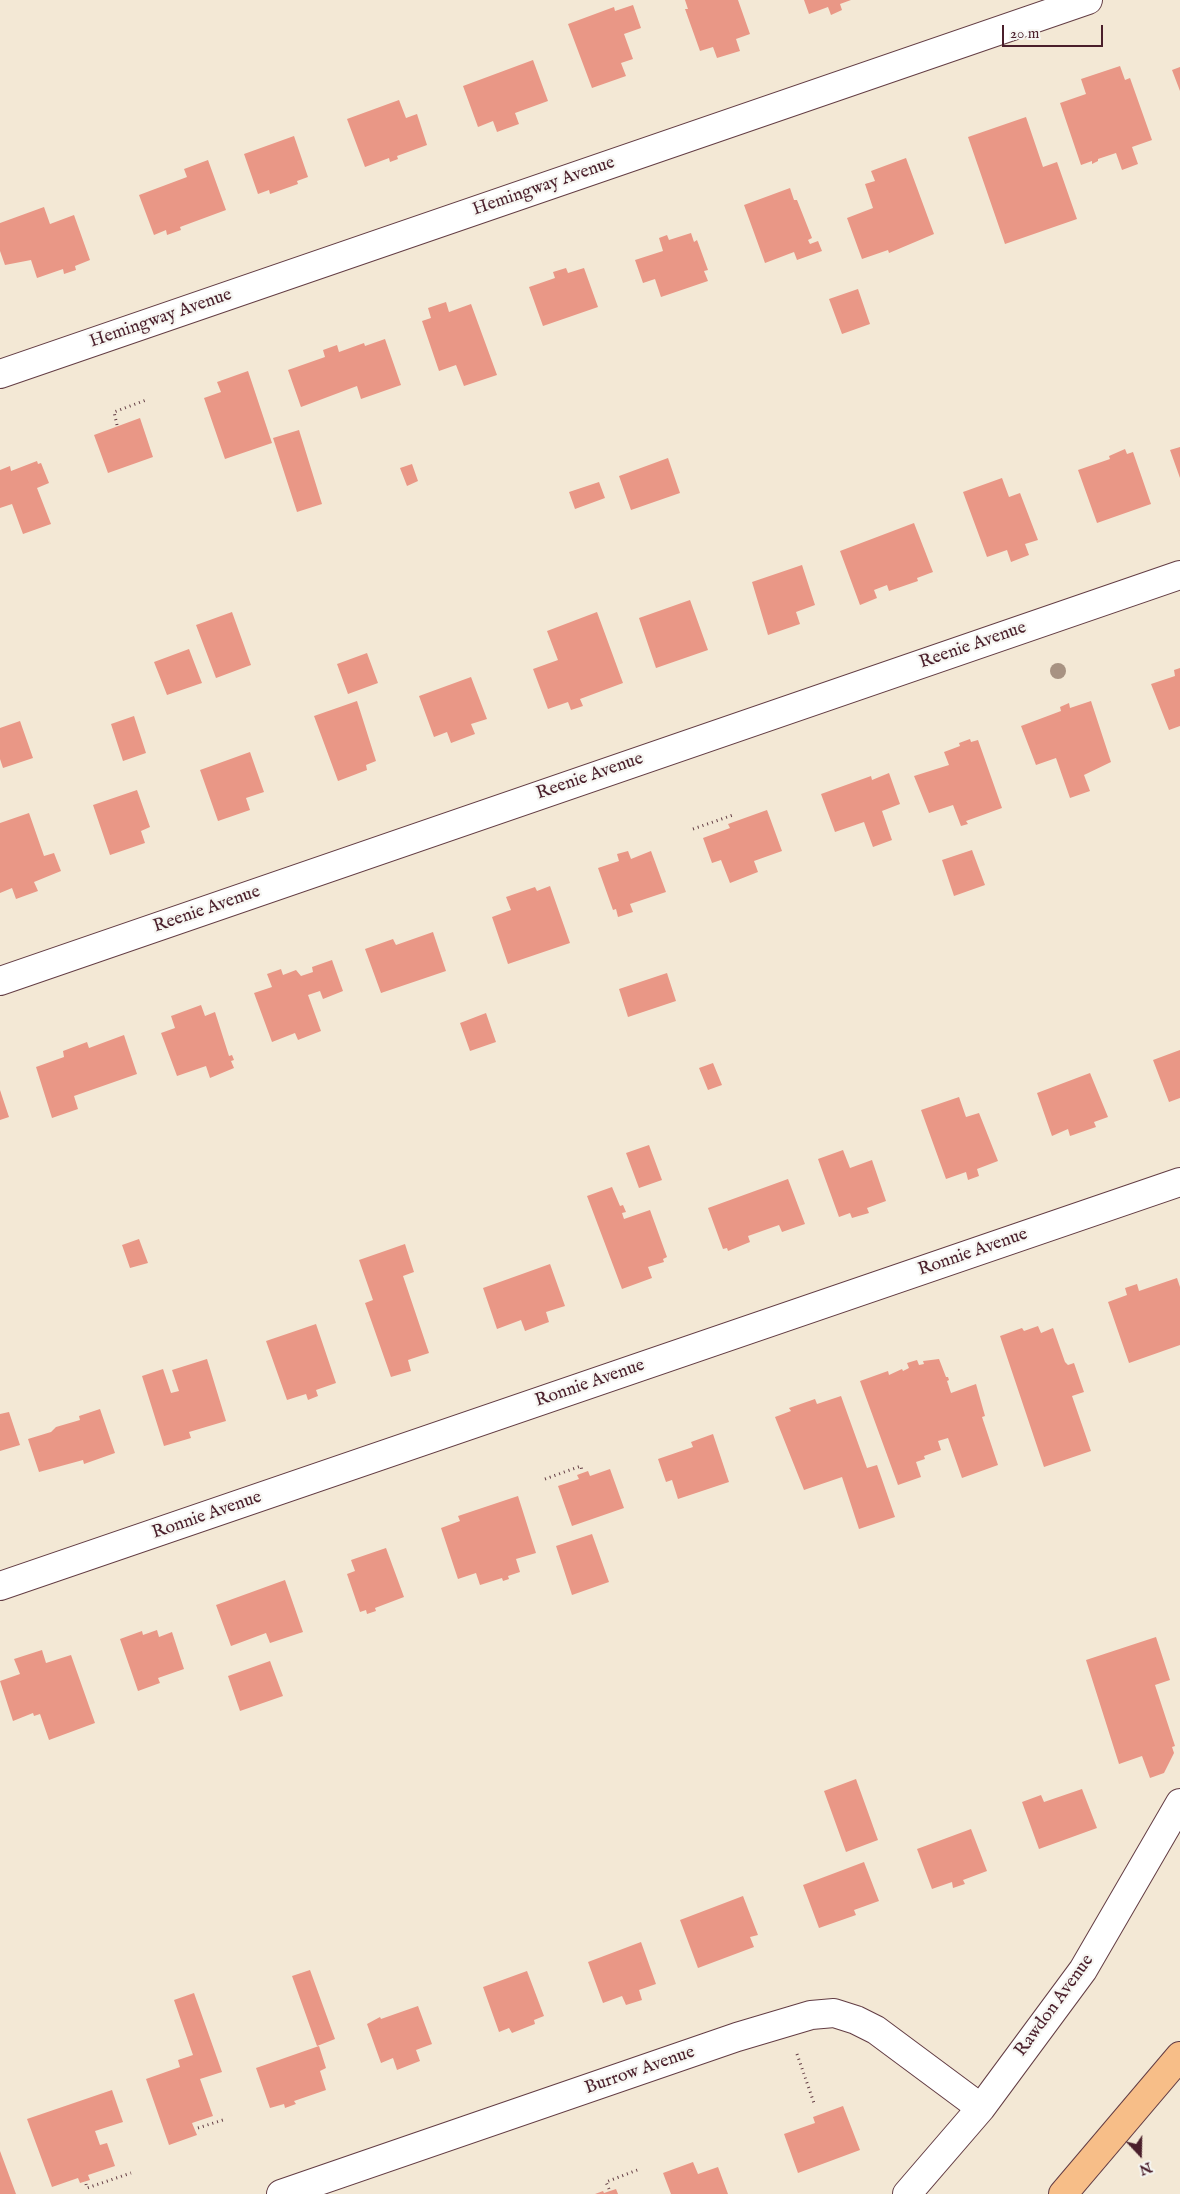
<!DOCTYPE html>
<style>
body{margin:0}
#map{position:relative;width:1180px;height:2194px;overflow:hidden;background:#f3e8d5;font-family:"IM FELL English",serif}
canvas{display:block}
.north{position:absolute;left:1115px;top:2129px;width:50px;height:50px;-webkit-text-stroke:4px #f6f6f2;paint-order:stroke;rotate:159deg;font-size:14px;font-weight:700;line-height:20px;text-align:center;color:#4a1f2b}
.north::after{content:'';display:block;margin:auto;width:18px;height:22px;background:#4a1f2b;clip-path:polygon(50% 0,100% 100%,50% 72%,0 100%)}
.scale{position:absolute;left:1002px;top:25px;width:101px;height:22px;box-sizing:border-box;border:2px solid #4a1f2b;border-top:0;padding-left:6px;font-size:15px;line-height:18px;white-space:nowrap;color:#4a1f2b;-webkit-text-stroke:4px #f6f6f2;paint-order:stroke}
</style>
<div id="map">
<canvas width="1180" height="2194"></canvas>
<div class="north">N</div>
<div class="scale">20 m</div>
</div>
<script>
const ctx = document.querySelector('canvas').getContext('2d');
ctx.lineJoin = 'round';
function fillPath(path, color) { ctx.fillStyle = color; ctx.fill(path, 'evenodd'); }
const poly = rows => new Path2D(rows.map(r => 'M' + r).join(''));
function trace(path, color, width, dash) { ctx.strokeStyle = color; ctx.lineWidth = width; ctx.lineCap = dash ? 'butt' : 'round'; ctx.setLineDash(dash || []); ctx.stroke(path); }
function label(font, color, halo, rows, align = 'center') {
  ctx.font = font + ' "IM FELL English",serif'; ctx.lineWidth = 4.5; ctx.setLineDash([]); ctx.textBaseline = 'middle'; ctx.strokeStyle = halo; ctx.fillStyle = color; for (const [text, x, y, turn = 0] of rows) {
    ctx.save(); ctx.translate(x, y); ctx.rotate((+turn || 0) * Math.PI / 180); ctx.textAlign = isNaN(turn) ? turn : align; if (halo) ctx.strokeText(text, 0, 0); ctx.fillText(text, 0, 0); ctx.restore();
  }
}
fillPath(poly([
 [685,0,738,0,750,34,736,39,740,51,717,58,713,47,700,51,685,9,688,9],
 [804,0,851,0,840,4,842,10,831,15,828,7,809,14],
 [633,5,641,28,624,34,633,59,621,63,626,76,592,88,568,24,614,7,615,11],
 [533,60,548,101,515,113,519,124,497,132,493,121,478,127,463,86],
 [1120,66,1125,80,1130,78,1152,140,1132,147,1138,164,1122,170,1116,153,1098,159,1098,161,1092,164,1092,161,1081,165,1060,103,1086,94,1081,79],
 [1180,67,1180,91,1172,70],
 [399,100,406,118,417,114,427,145,397,156,398,159,390,162,389,158,365,167,347,119],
 [1026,117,1043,167,1057,162,1077,219,1005,244,968,137],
 [294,136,308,177,297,181,298,184,270,194,269,190,258,194,244,154],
 [906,158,934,234,889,253,888,250,862,259,847,218,873,208,865,184,875,181,871,171],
 [208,160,226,210,180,227,181,230,167,235,166,230,154,235,139,195,187,177,184,169],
 [790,188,794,200,797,200,812,238,808,240,810,244,818,241,822,251,797,260,794,252,765,263,744,205],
 [44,207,50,224,74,215,90,260,75,266,76,270,64,274,63,269,37,278,31,260,5,265,0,251,0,223],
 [691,233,694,242,697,240,708,270,704,271,708,281,661,297,655,279,643,283,635,260,663,251,659,238,667,235,669,240],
 [566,268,568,273,584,268,598,307,543,326,529,287,555,278,553,272],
 [858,289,870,324,842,334,829,299],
 [446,302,449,312,471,304,497,375,464,386,456,365,439,371,422,321,431,318,428,308],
 [385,339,401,385,361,399,357,386,301,407,288,370,325,357,323,350,337,345,339,352,364,343,365,346],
 [248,371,272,443,225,459,204,398,221,392,217,382],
 [140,418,153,457,108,473,94,435],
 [299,430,322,504,297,512,273,438],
 [1180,447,1180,478,1170,450],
 [1125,449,1127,454,1133,452,1151,504,1097,523,1078,470,1110,459,1109,456],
 [668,458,680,493,631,510,619,476],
 [37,461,38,464,41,463,49,483,37,488,51,524,23,534,12,504,0,508,0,470,10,466,11,471],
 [412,464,418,481,407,486,400,468],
 [1002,478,1009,497,1020,493,1038,540,1025,544,1029,555,1011,562,1007,550,987,557,963,492],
 [599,482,605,498,575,509,569,492],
 [914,523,933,572,917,578,918,581,889,591,887,585,874,590,877,598,860,605,840,551],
 [802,565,815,605,796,612,800,624,768,635,752,582],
 [690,600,708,650,656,668,639,618],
 [232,612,251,665,216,678,196,625],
 [597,612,623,683,580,699,583,706,571,710,568,702,548,709,533,669,558,660,547,631],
 [189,649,202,683,167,695,154,662],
 [367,653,378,683,348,694,337,664],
 [1180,668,1180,726,1169,730,1151,684,1175,676,1174,670],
 [471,677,487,719,471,724,475,734,451,743,447,732,434,737,419,696],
 [357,701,376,761,366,765,367,770,338,781,314,716],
 [1091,701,1111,762,1084,775,1090,791,1070,798,1056,758,1036,765,1021,726,1061,711,1060,707,1069,703,1070,708],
 [134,716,146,753,123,761,111,724],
 [20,721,33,758,3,768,0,759,0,728],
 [970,739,971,742,978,740,1002,808,966,821,968,824,961,826,953,805,929,813,914,776,949,765,944,752,960,746,959,743],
 [250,752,264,792,246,798,250,810,218,821,200,770],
 [889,773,900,804,882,811,892,840,873,847,864,822,835,832,821,794,871,776,872,780],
 [137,790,150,827,141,831,145,843,110,855,93,805],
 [767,810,782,851,754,861,758,872,730,883,721,860,712,863,703,838,730,828,728,824],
 [29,813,44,856,54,853,61,871,34,882,38,891,16,899,12,888,0,893,0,823],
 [972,850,985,885,954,896,942,860],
 [628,851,631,859,651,851,666,892,630,904,633,912,618,917,616,909,613,910,598,868,619,861,617,854],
 [550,886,570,943,508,964,492,917,511,910,506,897,535,887,537,891],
 [433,932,446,971,381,993,365,949,393,939,396,945],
 [332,960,343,991,323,999,320,991,308,995,321,1031,298,1040,295,1033,272,1042,254,993,272,987,267,974,281,969,283,975,296,970,301,976,313,972,312,967],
 [667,973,676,1001,628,1017,619,989],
 [201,1005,205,1016,215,1012,229,1056,232,1055,234,1060,231,1061,234,1068,210,1078,206,1066,177,1076,161,1033,175,1028,171,1016],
 [486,1013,496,1042,470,1051,460,1023],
 [124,1035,137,1074,74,1096,78,1109,52,1118,36,1067,64,1057,63,1051,87,1042,89,1048],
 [1180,1050,1180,1098,1169,1102,1153,1060],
 [713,1063,722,1085,708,1090,699,1068],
 [1090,1073,1108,1117,1094,1122,1096,1127,1070,1136,1068,1129,1052,1136,1037,1093],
 [0,1090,9,1117,0,1120],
 [959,1097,966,1117,979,1113,998,1161,977,1169,979,1176,968,1180,966,1172,946,1179,921,1110],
 [649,1145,662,1180,639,1188,626,1153],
 [843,1150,850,1168,872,1160,886,1201,867,1208,869,1213,852,1218,850,1213,839,1217,818,1159],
 [788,1179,805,1224,782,1232,779,1225,748,1236,750,1242,728,1251,727,1248,723,1249,708,1208],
 [612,1187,620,1206,623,1205,626,1212,622,1213,624,1219,650,1210,667,1257,663,1259,664,1262,648,1267,652,1278,622,1289,587,1196],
 [139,1239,148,1263,130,1268,122,1245],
 [405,1244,414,1272,403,1276,429,1353,408,1360,411,1371,391,1377,365,1303,373,1300,359,1260],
 [550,1264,565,1306,546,1312,549,1322,525,1331,521,1320,497,1329,483,1288],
 [1177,1278,1180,1287,1180,1345,1129,1363,1108,1302,1127,1295,1125,1288,1137,1284,1139,1291],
 [316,1324,336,1383,316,1390,318,1396,308,1400,306,1394,287,1400,266,1341],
 [1038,1326,1041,1333,1053,1328,1065,1362,1068,1365,1074,1363,1084,1392,1072,1396,1091,1451,1044,1467,1000,1336,1022,1328,1024,1331],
 [207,1359,226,1421,189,1432,191,1438,164,1446,142,1376,163,1369,171,1393,179,1391,172,1370],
 [939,1359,946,1377,948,1377,949,1380,947,1381,951,1393,976,1384,985,1416,982,1417,998,1465,962,1478,948,1438,938,1441,941,1450,924,1456,925,1459,916,1462,921,1477,898,1485,860,1381,888,1371,889,1375,902,1369,903,1371,909,1368,907,1363,917,1360,919,1365,924,1364,923,1361],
 [841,1396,867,1468,877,1465,895,1517,859,1529,842,1477,804,1490,775,1417,791,1411,789,1408,815,1399,817,1404],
 [100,1409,115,1453,84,1464,83,1460,39,1472,28,1439,51,1432,56,1427,80,1420,79,1416],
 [9,1412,20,1445,0,1451,0,1414],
 [713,1434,729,1482,678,1499,672,1480,666,1482,658,1459,693,1447,691,1442],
 [610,1469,624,1508,572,1526,558,1486,579,1479,577,1475,588,1471,590,1476],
 [518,1496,536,1553,516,1559,520,1572,508,1576,509,1579,503,1581,502,1578,480,1585,476,1573,458,1579,441,1528,460,1521,458,1516],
 [592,1534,609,1582,572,1595,556,1546],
 [386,1548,404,1597,375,1608,376,1611,367,1614,366,1610,360,1612,347,1574,355,1571,351,1560],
 [285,1580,303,1632,270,1643,266,1633,231,1646,216,1605],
 [157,1630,159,1637,172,1632,184,1669,158,1678,160,1683,138,1691,120,1639,142,1631,143,1635],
 [1156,1637,1170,1680,1155,1685,1175,1746,1172,1747,1174,1753,1164,1773,1150,1778,1142,1756,1119,1764,1086,1660],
 [42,1650,46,1663,71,1655,95,1723,49,1740,40,1714,34,1716,33,1713,13,1721,0,1681,20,1674,14,1659],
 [270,1661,283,1696,240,1711,228,1676],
 [856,1779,878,1840,846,1852,824,1791],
 [1082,1789,1097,1828,1039,1849,1022,1802,1041,1795,1044,1802],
 [971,1829,987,1871,963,1880,965,1884,953,1888,952,1882,932,1889,917,1849],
 [864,1862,879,1901,854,1910,856,1915,819,1928,803,1885],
 [743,1896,758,1935,750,1937,754,1947,698,1968,680,1920],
 [641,1942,656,1984,639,1990,642,2000,626,2005,622,1996,603,2003,588,1962],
 [310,1970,335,2039,317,2046,292,1976],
 [527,1971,544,2016,534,2020,535,2024,512,2033,509,2028,499,2032,483,1987],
 [194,1993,222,2072,200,2079,213,2116,192,2123,197,2135,169,2145,146,2079,180,2067,178,2060,193,2055,174,2000],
 [418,2006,432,2044,416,2050,420,2061,397,2070,393,2058,381,2063,367,2024,380,2017,381,2019],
 [319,2046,326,2068,320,2071,326,2090,294,2101,296,2104,285,2108,284,2104,270,2108,256,2068],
 [112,2090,123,2122,95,2131,100,2145,107,2143,115,2166,88,2175,90,2180,80,2183,78,2178,52,2187,27,2119],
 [843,2106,860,2150,798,2173,784,2134,815,2123,813,2117],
 [0,2151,16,2194,0,2194],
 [693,2162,698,2174,718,2167,728,2194,671,2194,663,2173],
 [616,2189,618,2194,595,2194,603,2191,604,2193]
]), '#e99786');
const minor = poly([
 [0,374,1088,0],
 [0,981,1180,575],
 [0,1586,1180,1182],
 [281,2194,737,2037,811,2015,834,2013,856,2020,876,2030,981,2108],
 [907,2194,981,2108,1083,1970,1180,1803]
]);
const motorway = poly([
 [1063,2194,1180,2056]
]);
trace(minor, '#633d44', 30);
trace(motorway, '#633d44', 30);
trace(poly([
 [117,425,114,412,146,400],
 [693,829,733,815],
 [545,1479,581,1466,582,1471],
 [797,2054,815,2106],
 [198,2128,226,2119],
 [86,2184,87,2188,131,2173],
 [609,2189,606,2182,640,2169]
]), '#633d44', 3, [1, 4]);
trace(minor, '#fff', 28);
trace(motorway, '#f7be88', 28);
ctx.fillStyle = '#a79282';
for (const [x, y] of [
 [1058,671]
]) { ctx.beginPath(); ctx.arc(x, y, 8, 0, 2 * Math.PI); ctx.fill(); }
label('18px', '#4a1f2b', '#f6f6f2', [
 ["Hemingway Avenue",544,187,-19],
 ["Hemingway Avenue",161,319,-19],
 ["Reenie Avenue",973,646,-19],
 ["Reenie Avenue",590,777,-19],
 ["Reenie Avenue",207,910,-19],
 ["Ronnie Avenue",973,1253,-19],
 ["Ronnie Avenue",590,1384,-19],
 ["Ronnie Avenue",207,1516,-19],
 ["Rawdon Avenue",1055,2006,-54],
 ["Burrow Avenue",640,2071,-19]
]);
</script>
